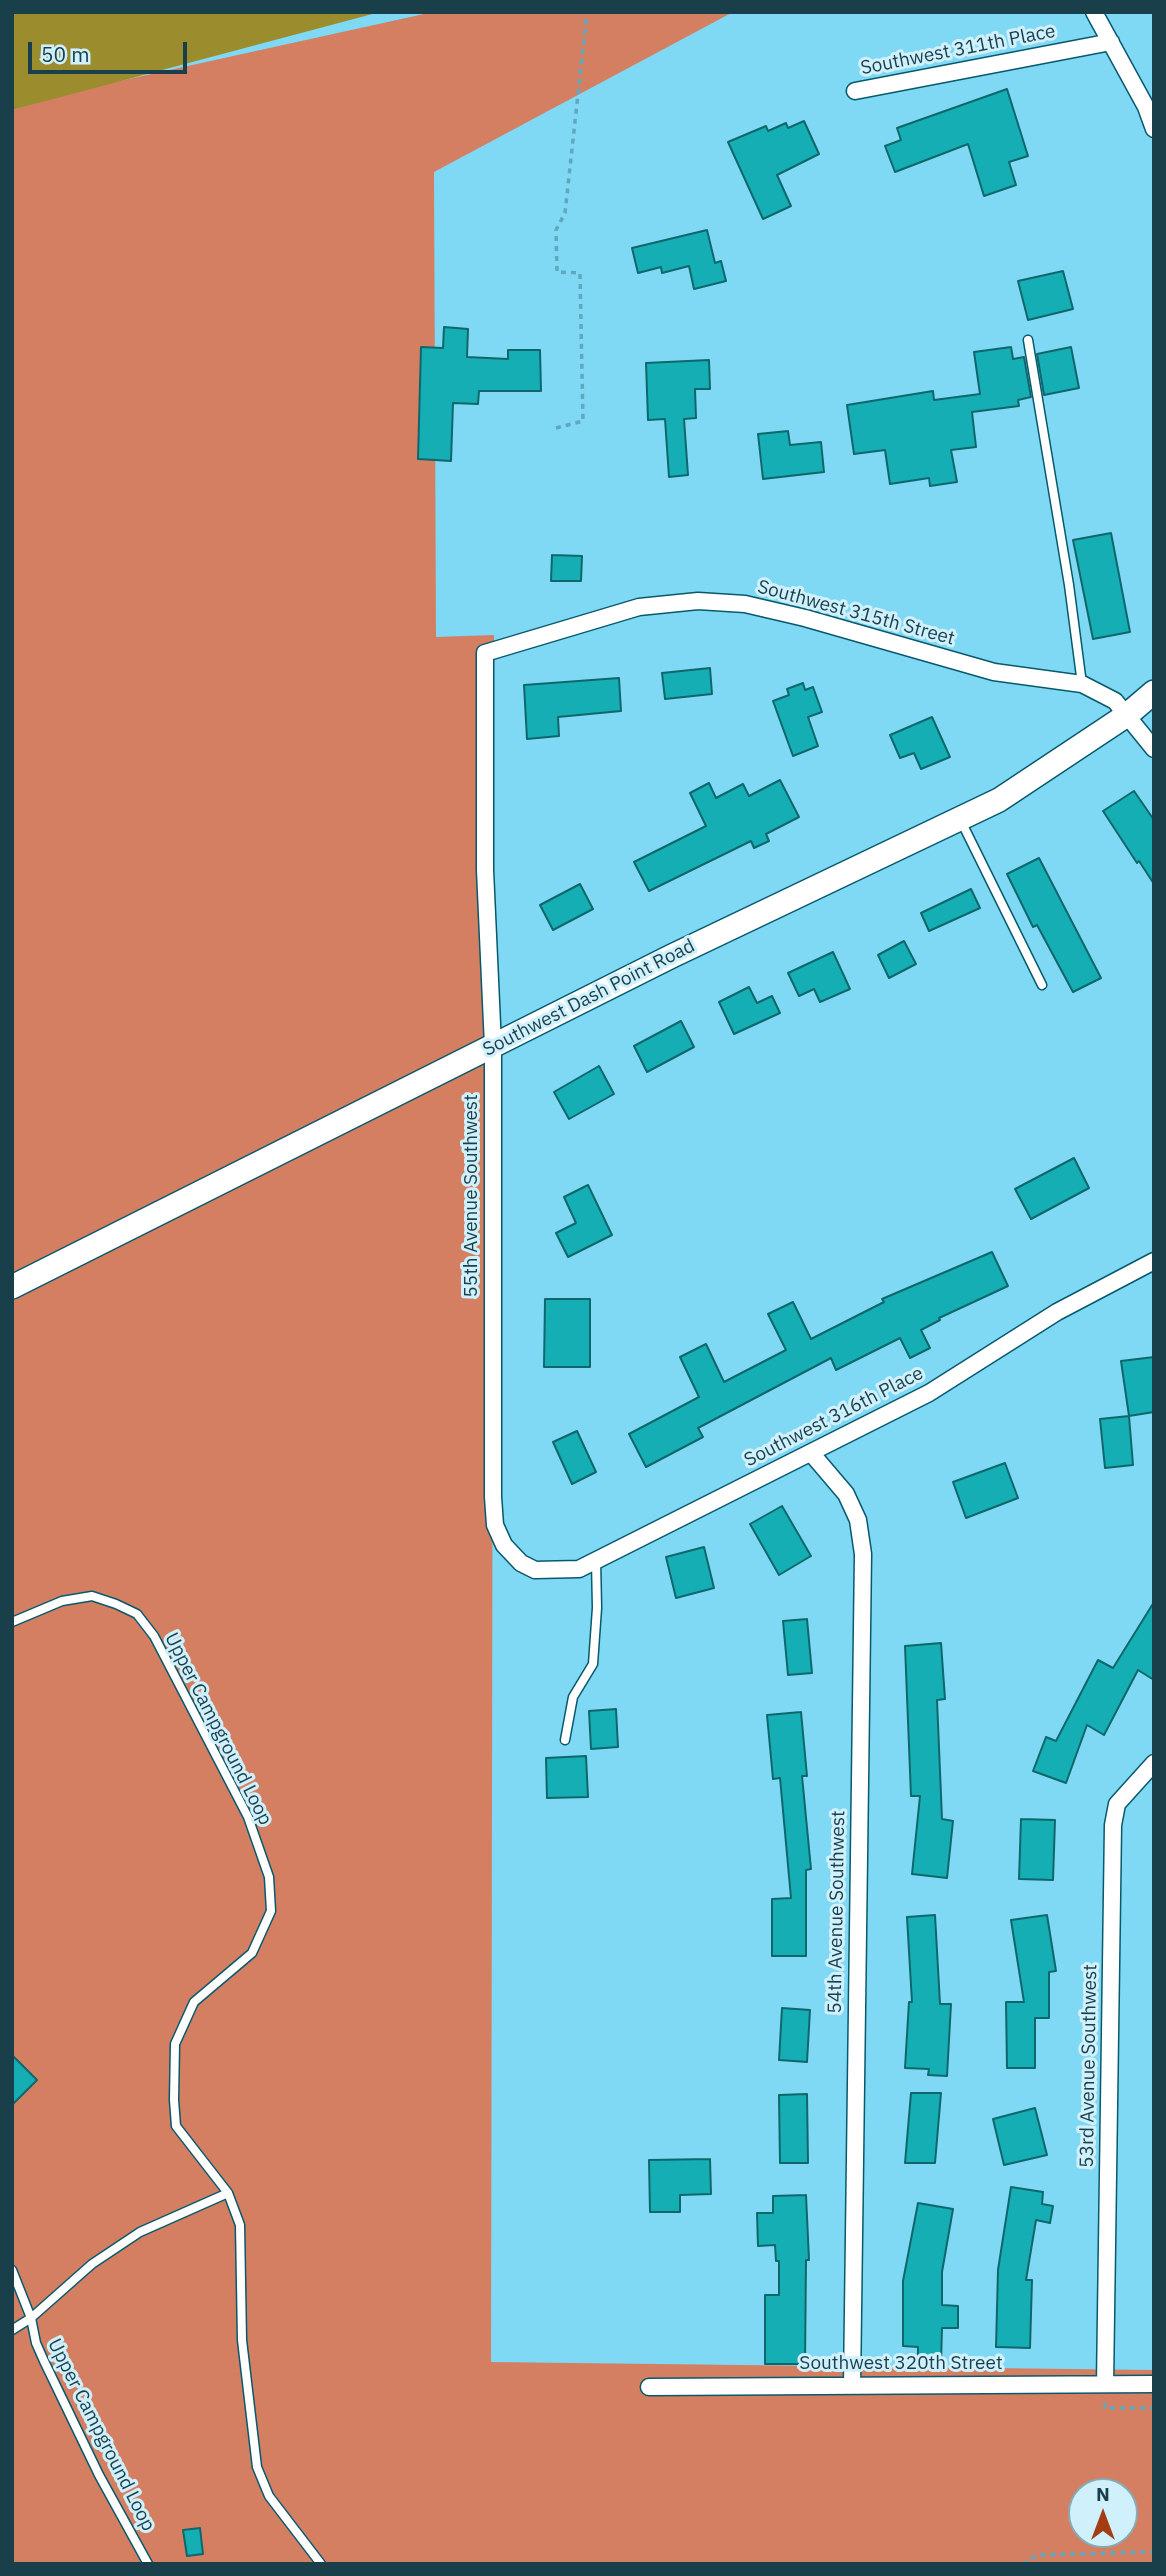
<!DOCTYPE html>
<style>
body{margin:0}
#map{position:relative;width:1166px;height:2576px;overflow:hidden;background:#7fd9f4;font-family:"IBM Plex Sans",sans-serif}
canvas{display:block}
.frame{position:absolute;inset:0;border:14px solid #193f4a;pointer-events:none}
.north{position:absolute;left:1068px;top:2478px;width:70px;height:70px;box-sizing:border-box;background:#d0f1fc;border:2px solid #87aab5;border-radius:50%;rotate:0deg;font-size:19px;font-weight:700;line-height:28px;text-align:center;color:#193f4a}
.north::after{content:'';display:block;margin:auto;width:24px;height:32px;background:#a33d14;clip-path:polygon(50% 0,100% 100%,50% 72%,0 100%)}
.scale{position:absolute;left:28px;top:42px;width:159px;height:32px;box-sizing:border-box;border:4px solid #193f4a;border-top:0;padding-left:9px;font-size:21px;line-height:24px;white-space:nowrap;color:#193f4a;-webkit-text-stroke:5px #d0f1fc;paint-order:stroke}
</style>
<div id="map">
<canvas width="1166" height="2576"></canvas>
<div class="frame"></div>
<div class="north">N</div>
<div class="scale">50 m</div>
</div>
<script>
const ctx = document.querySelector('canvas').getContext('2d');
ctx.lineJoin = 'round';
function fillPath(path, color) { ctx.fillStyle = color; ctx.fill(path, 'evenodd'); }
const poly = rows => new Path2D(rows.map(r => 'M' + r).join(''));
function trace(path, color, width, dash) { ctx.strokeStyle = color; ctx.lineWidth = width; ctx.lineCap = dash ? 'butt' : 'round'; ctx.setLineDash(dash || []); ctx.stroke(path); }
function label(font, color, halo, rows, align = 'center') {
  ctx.font = font + ' "IBM Plex Sans",sans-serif'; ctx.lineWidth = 6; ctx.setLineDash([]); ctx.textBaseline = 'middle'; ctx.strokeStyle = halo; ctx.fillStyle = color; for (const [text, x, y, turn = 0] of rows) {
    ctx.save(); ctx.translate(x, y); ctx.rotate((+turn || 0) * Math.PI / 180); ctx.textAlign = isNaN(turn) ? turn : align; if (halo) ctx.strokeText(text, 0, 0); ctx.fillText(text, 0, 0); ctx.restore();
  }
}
fillPath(poly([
 [433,12,733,12,434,172,436,637,494,635,491,2362,1154,2370,1154,2564,12,2564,12,110,97,86],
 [1082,2492,1124,2492,1124,2534,1082,2534]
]), '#d47f62');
fillPath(poly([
 [12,12,380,12,12,110]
]), '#9b8c2e');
const building = poly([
 [1007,89,1028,156,1009,162,1016,185,984,196,968,144,895,172,885,146,901,140,897,128,1007,89],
 [804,121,819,154,777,175,791,206,763,219,728,142,766,126,768,131,786,123,788,128,804,121],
 [707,230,715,263,721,261,726,281,694,289,689,266,662,273,661,267,638,273,632,248,707,230],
 [1063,271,1073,309,1028,320,1018,281,1063,271],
 [444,327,468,329,467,357,508,359,508,350,540,350,541,391,479,391,478,404,453,403,451,461,418,459,421,347,443,348,444,327],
 [1011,347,1013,359,1024,357,1031,397,1018,400,1019,406,972,412,976,447,951,450,957,482,930,486,929,478,890,484,885,450,854,454,847,405,933,391,934,400,980,394,974,352,1011,347],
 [1071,347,1079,388,1044,395,1037,354,1071,347],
 [709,360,710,389,695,389,696,418,684,419,688,475,669,477,665,419,648,420,646,363,709,360],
 [788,431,790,445,821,442,824,472,763,479,758,434,788,431],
 [1111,533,1130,632,1093,639,1073,540,1111,533],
 [552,555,582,556,581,581,551,581,552,555],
 [710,668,712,694,665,699,662,673,710,668],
 [619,678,621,711,558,717,559,736,527,739,524,685,619,678],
 [803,683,805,690,813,687,822,712,808,717,818,746,793,756,773,701,789,695,787,689,803,683],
 [932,717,950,757,921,769,914,753,900,758,890,735,932,717],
 [780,780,799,817,766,834,769,841,754,848,751,841,649,891,634,862,706,826,690,793,709,783,716,798,743,784,749,796,780,780],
 [1134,791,1154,820,1154,884,1139,861,1137,863,1103,811,1134,791],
 [1039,858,1101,978,1073,992,1037,925,1033,927,1007,874,1039,858],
 [580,884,593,909,553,930,540,905,580,884],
 [971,889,980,908,929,931,921,913,971,889],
 [904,941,916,964,889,978,878,955,904,941],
 [833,952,850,989,820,1002,814,989,799,996,788,973,833,952],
 [749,987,757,1003,772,996,780,1013,734,1034,719,1002,749,987],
 [681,1021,694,1047,647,1072,634,1046,681,1021],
 [599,1066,614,1094,569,1119,554,1092,599,1066],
 [1074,1158,1089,1188,1031,1219,1015,1189,1074,1158],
 [588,1185,612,1235,568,1257,556,1233,576,1223,564,1197,588,1185],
 [992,1252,1008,1286,939,1318,940,1320,921,1330,930,1348,910,1358,900,1338,836,1370,831,1358,698,1428,703,1437,646,1467,629,1434,699,1397,680,1357,706,1344,724,1382,786,1350,768,1314,793,1302,811,1339,884,1302,882,1299,992,1252],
 [545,1299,590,1299,590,1367,544,1367,545,1299],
 [1154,1357,1154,1412,1129,1416,1121,1361,1154,1357],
 [1129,1416,1133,1465,1105,1468,1100,1419,1129,1416],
 [577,1431,596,1472,572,1484,553,1442,577,1431],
 [1005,1463,1018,1498,966,1518,953,1482,1005,1463],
 [782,1506,811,1556,779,1575,750,1524,782,1506],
 [704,1547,714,1588,676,1598,666,1557,704,1547],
 [1154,1602,1154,1680,1138,1670,1104,1735,1087,1725,1066,1783,1033,1771,1046,1737,1056,1741,1098,1660,1113,1668,1154,1602],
 [807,1619,812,1673,788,1675,783,1621,807,1619],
 [941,1643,945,1699,937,1700,942,1819,953,1821,947,1878,912,1874,920,1796,911,1796,905,1646,941,1643],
 [616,1709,618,1747,591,1749,589,1711,616,1709],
 [801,1712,807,1776,802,1776,811,1869,806,1870,806,1956,772,1956,772,1899,791,1898,780,1778,773,1779,767,1715,801,1712],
 [586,1756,588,1797,547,1798,546,1758,586,1756],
 [1021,1819,1055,1820,1053,1880,1019,1879,1021,1819],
 [935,1915,940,2004,951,2004,947,2076,928,2075,929,2069,905,2068,909,2002,912,2002,907,1917,935,1915],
 [1047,1915,1056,1971,1049,1972,1049,2018,1035,2018,1035,2068,1007,2068,1006,2002,1024,2002,1011,1920,1047,1915],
 [782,2008,810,2010,807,2062,779,2060,782,2008],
 [12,2055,37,2080,12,2105,12,2055],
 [911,2093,941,2093,935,2163,905,2163,911,2093],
 [807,2094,808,2163,780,2163,779,2095,807,2094],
 [1035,2108,1047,2155,1004,2165,993,2119,1035,2108],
 [710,2159,711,2194,680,2195,680,2212,650,2212,649,2160,710,2159],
 [1011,2187,1043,2192,1042,2204,1053,2206,1050,2223,1036,2220,1026,2280,1032,2280,1030,2348,996,2347,998,2270,1011,2187],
 [806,2195,809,2260,806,2260,805,2364,765,2364,765,2295,779,2295,779,2261,776,2261,775,2245,758,2246,757,2213,773,2213,773,2196,806,2195],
 [918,2203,953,2209,942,2272,942,2305,958,2306,958,2328,942,2328,941,2363,918,2362,918,2347,903,2346,903,2281,918,2203],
 [200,2528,203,2554,187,2556,183,2530,200,2528]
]);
fillPath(building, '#16aeb5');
trace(building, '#0f676b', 2);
const lane = poly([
 [1028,340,1069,585,1082,684],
 [961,821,1042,985],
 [12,1622,62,1601,92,1596,116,1604,137,1614,154,1636,248,1817,269,1877,271,1911,252,1953,194,2002,175,2044,174,2100,176,2126,228,2193,240,2225,242,2340,257,2467,269,2496,321,2564],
 [565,1740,573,1697,593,1664,597,1608,596,1560],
 [12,2270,31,2318,36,2343,44,2361,99,2475,148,2564],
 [12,2330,31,2318,92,2264,140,2232,228,2193]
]);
const street = poly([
 [1094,12,1146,107,1154,129],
 [855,91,1111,42],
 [1154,749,1115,701,1082,684,994,672,805,618,745,604,698,601,639,607,485,653,485,870,493,1046,493,1497,495,1525,504,1545,521,1563,535,1570,579,1569,929,1393,1057,1312,1154,1261],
 [812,1454,846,1494,858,1520,863,1554,852,2386],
 [1105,2384,1113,1825,1117,1804,1154,1763],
 [649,2387,1154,2384]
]);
const secondary = poly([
 [12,1287,672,956,999,800,1127,715,1154,692]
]);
trace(lane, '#08596c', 11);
trace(street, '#08596c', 19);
trace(secondary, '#08596c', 26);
trace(poly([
 [556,428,583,421,580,273,557,272,556,230,565,213,587,12],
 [1105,2403,1105,2408,1154,2408],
 [1023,2564,1037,2555,1154,2552]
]), '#5fa8be', 3.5, [5, 5]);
trace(lane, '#fff', 8);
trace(street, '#fff', 16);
trace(secondary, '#fff', 23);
label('19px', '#193f4a', '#d0f1fc', [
 ["Southwest 311th Place",958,50,-11],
 ["Southwest 315th Street",856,613,15],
 ["Southwest Dash Point Road",589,998,-27],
 ["55th Avenue Southwest",472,1196,-90],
 ["Southwest 316th Place",834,1417,-27],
 ["Upper Campground Loop",218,1729,63],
 ["54th Avenue Southwest",837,1912,-89],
 ["53rd Avenue Southwest",1089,2066,-89],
 ["Southwest 320th Street",901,2364],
 ["Upper Campground Loop",101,2435,63]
]);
</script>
